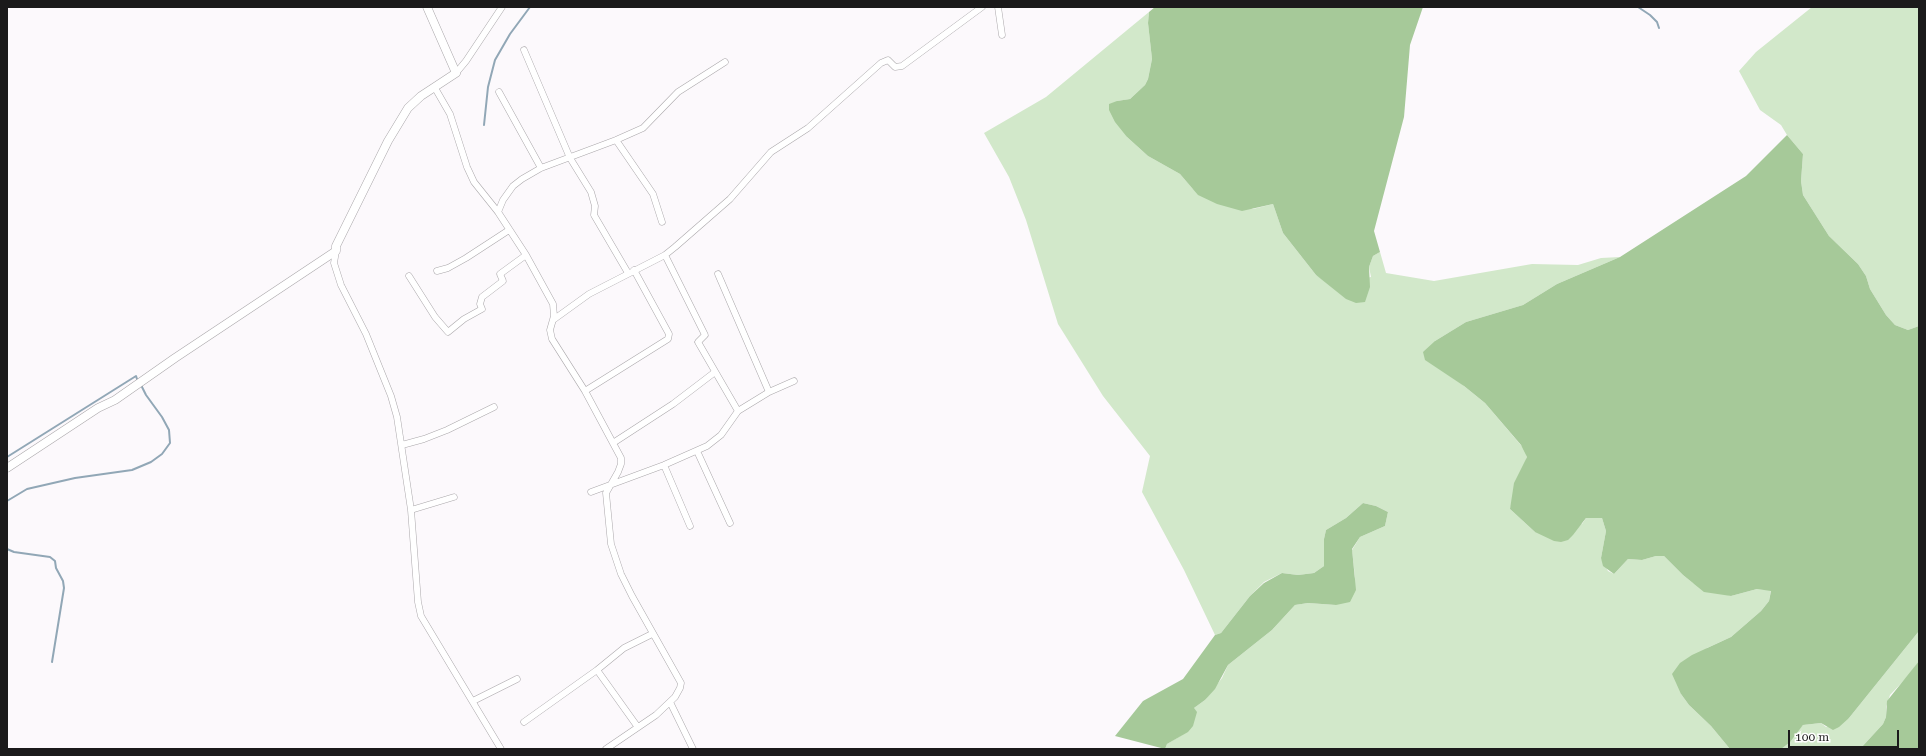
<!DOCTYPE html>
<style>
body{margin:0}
#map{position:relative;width:1926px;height:756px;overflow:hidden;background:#fcf9fc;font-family:"Roboto Serif",serif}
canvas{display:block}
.frame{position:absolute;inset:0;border:8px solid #1b1a1b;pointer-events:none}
.scale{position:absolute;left:1788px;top:730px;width:111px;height:18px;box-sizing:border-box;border:2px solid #1b1a1b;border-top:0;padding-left:5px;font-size:12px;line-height:14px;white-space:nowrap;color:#1b1a1b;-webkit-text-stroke:3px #fff;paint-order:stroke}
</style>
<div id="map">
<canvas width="1926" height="756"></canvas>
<div class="frame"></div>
<div class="scale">100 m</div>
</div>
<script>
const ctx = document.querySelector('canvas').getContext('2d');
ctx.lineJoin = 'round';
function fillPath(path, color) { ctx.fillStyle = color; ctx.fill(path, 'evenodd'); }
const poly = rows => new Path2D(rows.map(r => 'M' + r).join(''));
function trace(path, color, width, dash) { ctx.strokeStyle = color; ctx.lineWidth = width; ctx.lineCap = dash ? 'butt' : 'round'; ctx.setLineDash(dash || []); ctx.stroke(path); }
fillPath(poly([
 [1812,7,1919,7,1919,326,1908,330,1895,325,1886,315,1870,289,1866,276,1858,264,1829,236,1803,195,1801,181,1803,154,1787,135,1781,125,1760,110,1739,71,1756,52],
 [1149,12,1148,23,1152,59,1148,79,1145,85,1130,99,1117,101,1127,137,1148,156,1180,174,1193,189,1253,209,1273,204,1283,233,1316,275,1330,284,1371,277,1369,267,1373,256,1380,252,1386,273,1434,281,1532,264,1578,265,1601,258,1620,257,1557,284,1523,305,1466,322,1435,341,1464,386,1485,403,1525,450,1527,457,1510,509,1535,532,1582,524,1586,518,1602,518,1606,531,1601,558,1608,571,1614,574,1628,559,1642,560,1656,556,1664,556,1683,575,1693,583,1731,596,1757,589,1771,590,1769,601,1761,611,1731,637,1707,648,1681,694,1689,705,1711,726,1730,749,1165,749,1167,744,1182,735,1194,708,1205,700,1222,678,1228,665,1272,630,1295,605,1308,603,1336,605,1355,577,1352,550,1360,537,1385,526,1388,512,1376,506,1363,503,1346,518,1326,530,1324,539,1324,566,1314,573,1298,575,1282,573,1264,582,1250,596,1221,633,1215,635,1184,570,1142,492,1150,456,1103,396,1058,324,1026,220,1009,177,984,133,1046,97],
 [1919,631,1919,661,1909,675,1890,695,1886,707,1886,717,1883,724,1860,749,1781,749,1803,725,1821,723,1826,727,1849,718]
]), '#d2e8ca');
fillPath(poly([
 [1155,7,1423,7,1410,45,1404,117,1374,231,1380,252,1373,256,1369,267,1370,287,1365,302,1356,303,1346,299,1316,275,1283,233,1273,204,1242,211,1217,204,1198,195,1180,174,1148,156,1127,137,1115,122,1109,110,1109,104,1117,101,1130,99,1145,85,1148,79,1152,59,1148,23,1149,12],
 [1787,135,1803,154,1801,181,1803,195,1829,236,1858,264,1866,276,1870,289,1886,315,1895,325,1908,330,1919,326,1919,631,1849,718,1839,727,1833,730,1821,723,1803,725,1790,742,1781,749,1730,749,1711,726,1689,705,1681,694,1672,674,1680,663,1692,655,1731,637,1761,611,1769,601,1771,591,1757,589,1731,596,1704,592,1683,575,1664,556,1656,556,1642,560,1628,559,1614,574,1603,566,1601,558,1606,531,1602,518,1586,518,1573,535,1568,540,1561,542,1554,541,1535,532,1510,509,1514,483,1527,457,1521,445,1485,403,1464,386,1425,360,1423,352,1435,341,1466,322,1523,305,1557,284,1620,257,1746,176],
 [1363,503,1376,506,1388,512,1385,526,1360,537,1352,549,1356,590,1350,602,1336,605,1308,603,1295,605,1272,630,1228,665,1215,689,1205,700,1194,708,1197,712,1193,726,1188,732,1167,744,1165,749,1115,736,1143,701,1183,679,1215,635,1221,633,1250,596,1264,583,1282,573,1298,575,1314,573,1324,566,1324,539,1326,530,1346,518],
 [1919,661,1919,749,1860,749,1883,724,1886,717,1887,701]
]), '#a6c999');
trace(poly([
 [1638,7,1650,15,1657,22,1659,28],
 [484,125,488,87,495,60,510,34,530,7],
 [7,457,136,376,138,382],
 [7,501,27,489,75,478,132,470,151,462,162,454,170,443,169,430,162,417,146,395,142,387,142,383],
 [7,549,14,552,50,557,55,561,56,568,63,581,64,588,52,662]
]), '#91a7b6', 2);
const minor = poly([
 [998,7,1002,35],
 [524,50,570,158,591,192,595,206,594,215,628,273],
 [456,73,466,61,502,7],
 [435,88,450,114,467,167,474,182,498,212,526,255,553,304,554,316,550,330,552,339,585,391,621,458,621,464,618,472,606,493,611,544,621,574,632,596,681,683,680,688,675,697,656,715,606,749],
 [499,92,541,168],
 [616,140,653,194,662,222],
 [498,212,503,200,513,186,522,179,541,168,616,140,643,128,678,92,725,62],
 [336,251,334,263,341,285,366,334,391,396,397,417,411,510,418,602,421,616,501,749],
 [665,255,705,335,698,342,738,411],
 [437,271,448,268,466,258,509,230],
 [718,274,769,392],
 [409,276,435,317,448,332,464,319,482,309,480,304,482,297,503,281,500,274,526,255],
 [553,320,589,294,665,255,675,247,730,199,771,152,808,128,881,63,888,60,895,67,902,66,982,7],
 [585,391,668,339,669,334,634,270],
 [613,443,673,404,715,372],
 [402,445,424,439,447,430,494,407],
 [697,451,730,523],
 [664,465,690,526],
 [591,492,664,465,707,446,721,435,738,411,769,392,794,381],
 [411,510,454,497],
 [597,670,624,648,652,634],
 [473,701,517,679],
 [670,702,693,749],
 [524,722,597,670,637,726]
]);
const tertiary = poly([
 [7,468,98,408,115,400,175,358,336,251,336,246,388,141,408,108,421,96,456,73,427,7]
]);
trace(minor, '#aaa7aa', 7);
trace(tertiary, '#aaa7aa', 9);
trace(minor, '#fff', 6);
trace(tertiary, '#fff', 8);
</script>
